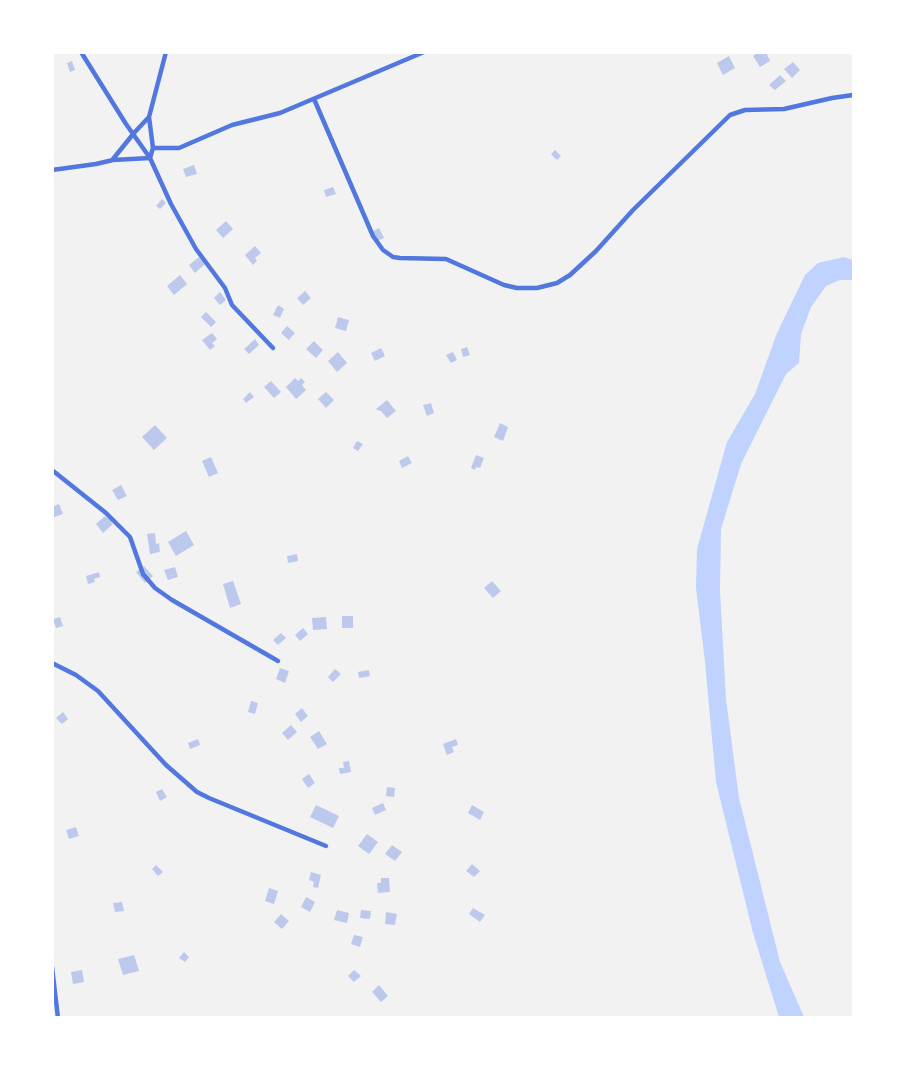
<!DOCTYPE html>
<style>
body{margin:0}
#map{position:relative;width:906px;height:1070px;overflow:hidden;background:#f2f2f2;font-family:Signika,sans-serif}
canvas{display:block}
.frame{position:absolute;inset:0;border:54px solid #fff;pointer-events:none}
</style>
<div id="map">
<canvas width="906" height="1070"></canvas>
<div class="frame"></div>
</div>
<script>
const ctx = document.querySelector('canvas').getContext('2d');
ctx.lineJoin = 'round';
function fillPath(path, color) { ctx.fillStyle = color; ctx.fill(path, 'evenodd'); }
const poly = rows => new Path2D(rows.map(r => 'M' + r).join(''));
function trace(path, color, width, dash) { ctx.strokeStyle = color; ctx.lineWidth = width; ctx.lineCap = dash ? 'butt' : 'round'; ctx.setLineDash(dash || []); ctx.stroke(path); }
fillPath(poly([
 [844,257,853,260,853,280,840,280,826,286,811,307,801,334,799,363,786,374,741,464,721,529,720,591,726,699,739,798,780,962,804,1017,779,1017,753,933,716,782,705,662,696,588,697,549,727,442,755,394,777,333,805,275,818,263]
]), '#bfd3fe');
fillPath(poly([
 [758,52,766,52,770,61,760,67,753,56],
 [729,56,735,68,723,75,717,63],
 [72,61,75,70,70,72,67,63],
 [793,62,800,70,792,78,784,69],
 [780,75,786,81,775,90,769,85],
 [555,150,561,156,557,160,551,154],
 [194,165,197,174,186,177,183,169],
 [333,187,336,194,326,197,324,190],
 [162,199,166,203,160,209,156,206],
 [226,221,233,229,223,238,216,230],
 [379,228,384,238,377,241,372,232],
 [255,246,261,253,255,258,257,261,253,265,245,255],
 [199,257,205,264,195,273,189,265],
 [180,275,187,284,174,295,167,286],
 [305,291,311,298,303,305,297,298],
 [220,292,226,300,220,305,214,298],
 [278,305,284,309,280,318,273,315],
 [206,312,216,322,211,327,201,317],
 [338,317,349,320,346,331,335,328],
 [287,326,295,333,289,340,281,333],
 [212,333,217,339,212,343,215,346,210,350,202,340],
 [255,339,259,345,249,354,244,349],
 [314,341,323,350,316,358,306,349],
 [467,347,470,355,463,357,461,349],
 [381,348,385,356,375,361,371,353],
 [338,352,347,363,337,372,328,361],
 [453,352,457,360,451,363,446,355],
 [295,378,298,381,301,378,305,382,302,385,306,390,296,399,286,387],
 [271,381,281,392,274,398,264,387],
 [250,392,254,397,246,403,243,399],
 [326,392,334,400,326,408,318,399],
 [387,400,396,411,387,418,380,410,379,411,376,409],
 [431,403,434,413,427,416,423,405],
 [500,423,508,427,503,441,494,437],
 [155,425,167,438,154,450,142,437],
 [357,441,363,444,358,451,353,448],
 [476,455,484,458,480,468,476,467,475,470,471,468],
 [408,456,412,463,402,468,399,461],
 [211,457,218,473,209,477,202,461],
 [121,485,127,496,118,500,112,490],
 [59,504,63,514,52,518,52,507],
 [105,516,107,518,110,516,114,520,111,523,113,524,103,533,96,524],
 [186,531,194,545,176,556,168,542],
 [155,533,156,544,159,543,160,552,150,554,147,534],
 [297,554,298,561,288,563,287,556],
 [144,566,153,576,145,583,136,572],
 [175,567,178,577,168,580,164,570],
 [99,572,100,577,94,579,95,582,88,584,86,576],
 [233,581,241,604,230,608,223,584],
 [492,581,501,591,493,598,484,588],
 [342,616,353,616,353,628,342,628],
 [60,617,63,626,56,628,53,619],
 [326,617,327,629,313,630,312,618],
 [303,628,308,634,300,641,295,635],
 [281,633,286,638,278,645,273,640],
 [280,668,289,671,285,683,276,679],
 [335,669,341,674,333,682,328,677],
 [369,670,370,676,359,678,358,672],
 [251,701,258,703,255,714,248,712],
 [302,708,308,716,301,722,295,714],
 [63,712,68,719,62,724,56,718],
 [291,725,297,732,288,740,282,733],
 [319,731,327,744,318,749,310,737],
 [198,739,200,745,190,749,188,743],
 [456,739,458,745,452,747,454,752,447,755,443,744],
 [349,761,351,772,340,774,339,768,344,768,343,762],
 [309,774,315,783,308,788,302,779],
 [387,787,395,788,394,797,386,796],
 [162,789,167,797,160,801,156,792],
 [383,803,386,810,375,815,372,808],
 [316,805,339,816,333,828,310,817],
 [472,805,484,812,480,820,468,813],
 [76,827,79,836,69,839,66,830],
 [367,834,378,842,369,854,358,846],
 [392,845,402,852,395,861,385,854],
 [472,864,480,871,474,877,466,871],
 [156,865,163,872,158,876,152,869],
 [311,872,321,875,318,888,313,887,314,882,309,880],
 [381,878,389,878,390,892,378,893,377,883,381,883],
 [269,888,278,891,274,904,265,901],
 [306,897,315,902,310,912,301,907],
 [122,902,124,911,115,912,113,903],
 [473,908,485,915,480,922,469,914],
 [337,910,349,913,347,923,334,920],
 [361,910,371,911,370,919,360,918],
 [386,912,397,914,395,925,385,924],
 [281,914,289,921,282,929,274,922],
 [354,935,363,937,360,947,351,944],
 [184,952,189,957,185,962,179,958],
 [134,955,139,971,123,975,118,959],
 [82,970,84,982,73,984,71,972],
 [354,970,361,976,354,982,348,976],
 [379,985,388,996,381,1002,372,992]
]), '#bdc9ec');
trace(poly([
 [81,52,126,124,150,158,171,204,196,249,225,288,232,305,273,348],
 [314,99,373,236,383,250,393,257,400,258,446,259,504,285,517,288,537,288,557,283,570,275,596,251,633,210,730,115,745,110,784,109,832,98,853,95],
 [153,148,179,148,232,125,280,113,424,52],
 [113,159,134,133,148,118],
 [52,170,96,164,113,160,150,158,153,148,149,117,166,52],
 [52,470,106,513,130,537,143,574,155,588,172,600,278,661],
 [52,663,76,675,98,691,166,765,197,792,209,798,326,846],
 [52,967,58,1018]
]), '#5277de', 4.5);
</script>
